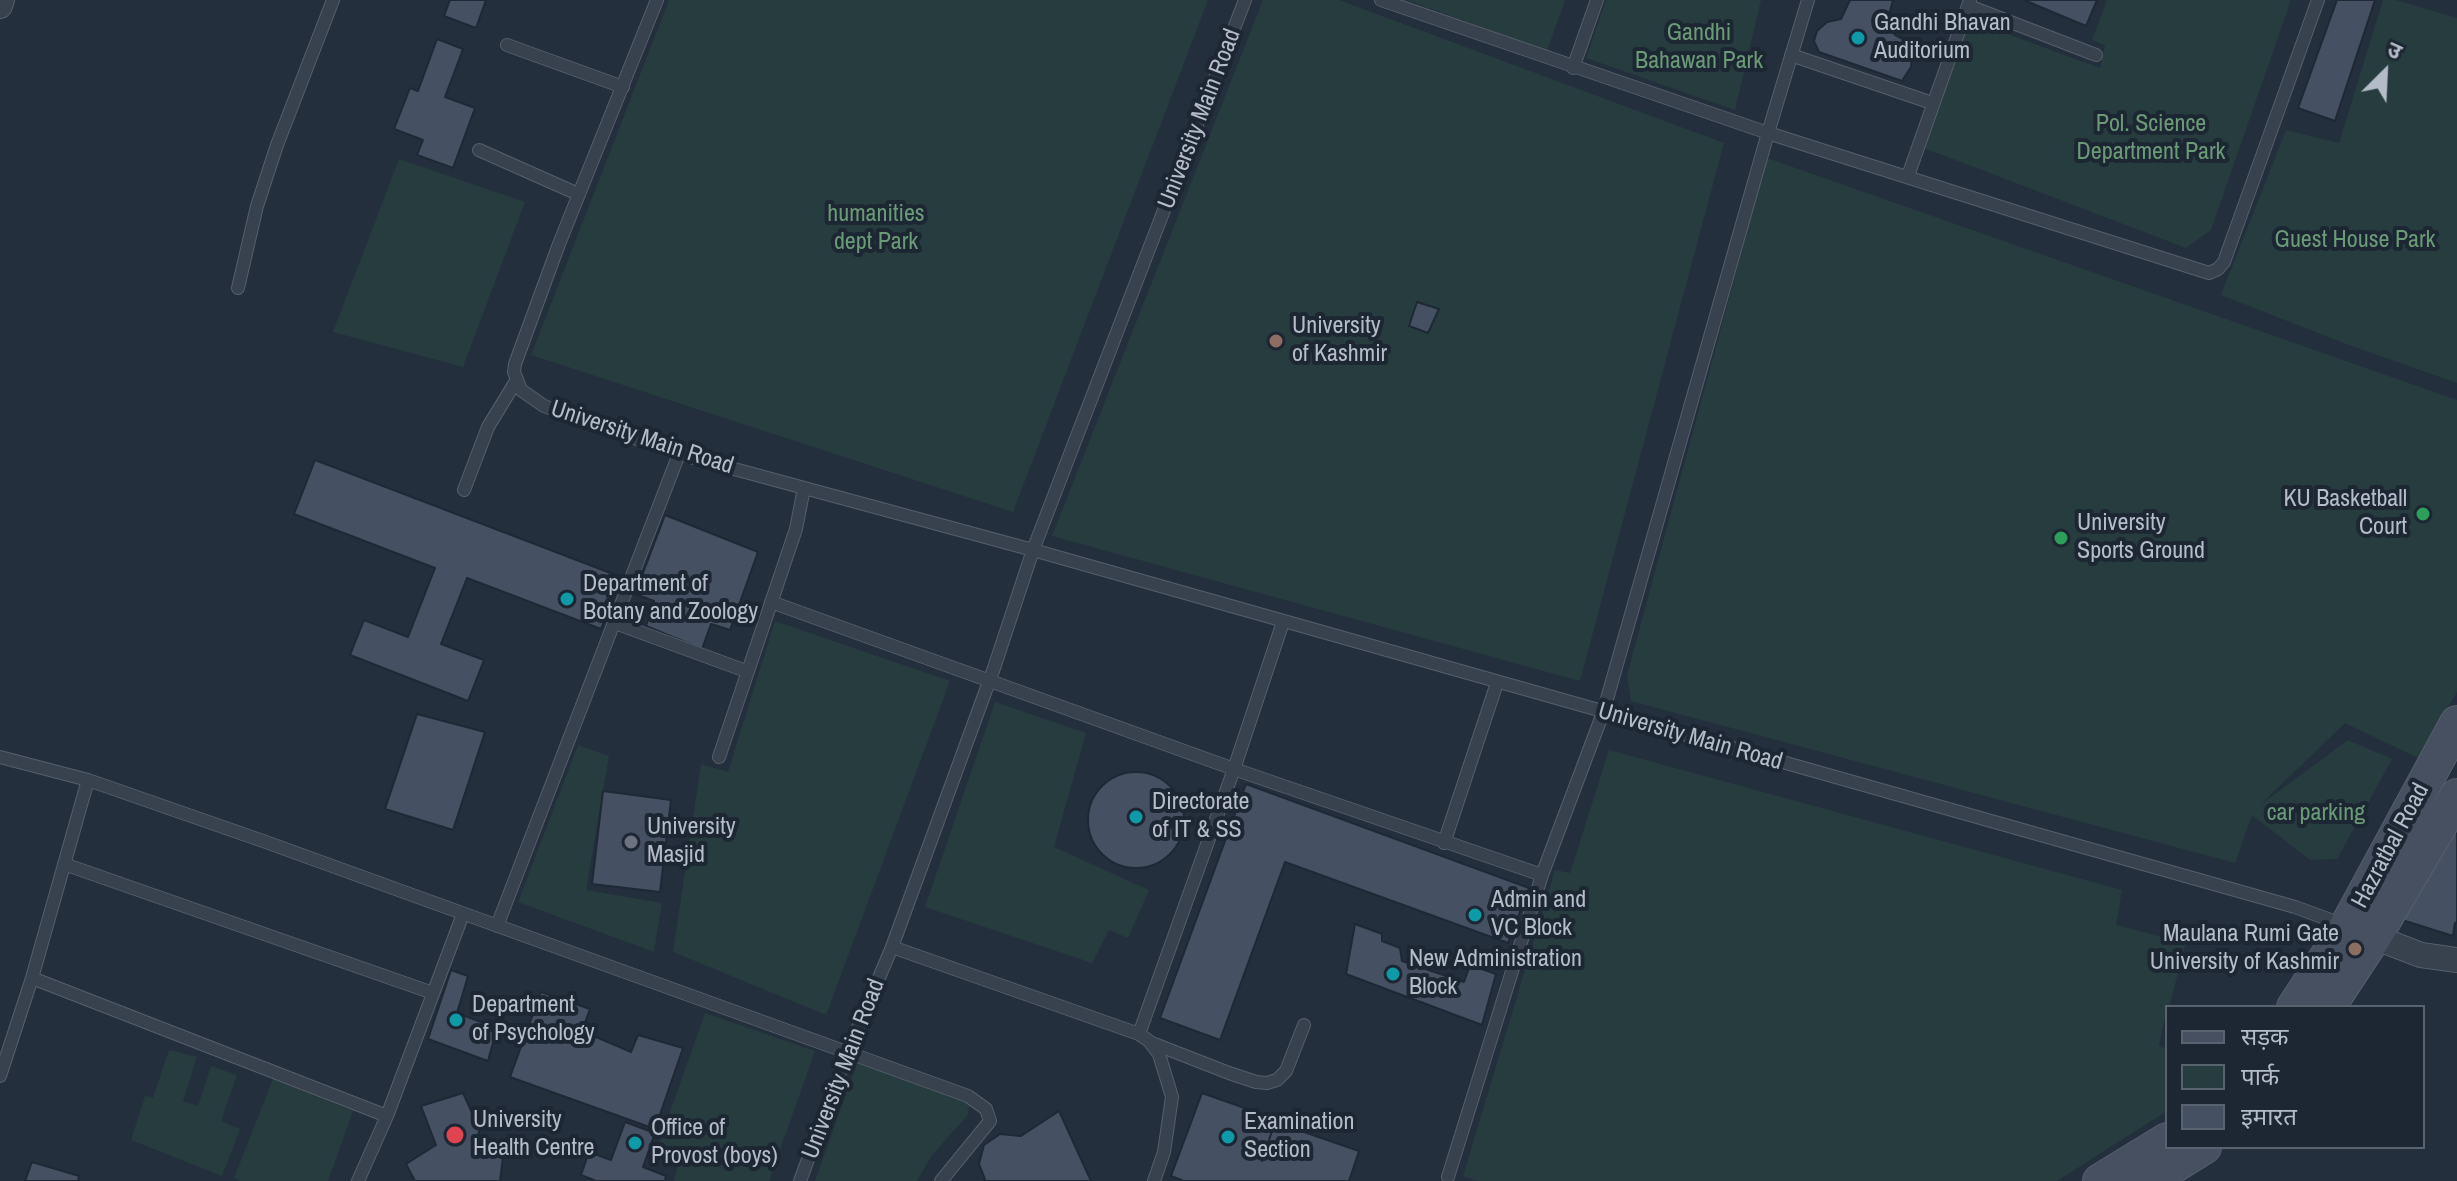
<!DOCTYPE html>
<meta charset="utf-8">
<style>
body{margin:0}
#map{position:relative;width:2457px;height:1181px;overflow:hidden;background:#242f3e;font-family:"Archivo Narrow","Noto Sans Devanagari",sans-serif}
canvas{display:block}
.legend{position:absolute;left:2165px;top:1005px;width:260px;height:144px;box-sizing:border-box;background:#1d2633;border:2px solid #59626f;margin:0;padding:10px 14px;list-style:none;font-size:24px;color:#b4bcc9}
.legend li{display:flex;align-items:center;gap:16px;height:40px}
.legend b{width:40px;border:2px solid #59626f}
.north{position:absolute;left:2345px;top:32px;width:80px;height:80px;-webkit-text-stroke:6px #1d2633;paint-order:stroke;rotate:24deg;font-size:22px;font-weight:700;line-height:32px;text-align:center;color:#b4bcc9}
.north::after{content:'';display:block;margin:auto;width:28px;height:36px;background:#b4bcc9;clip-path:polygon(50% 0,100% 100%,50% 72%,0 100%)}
</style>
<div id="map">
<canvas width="2457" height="1181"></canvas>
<ul class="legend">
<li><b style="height:10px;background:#465061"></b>सड़क</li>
<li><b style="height:22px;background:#263c3f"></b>पार्क</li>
<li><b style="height:22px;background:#455162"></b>इमारत</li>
</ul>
<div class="north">उ</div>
</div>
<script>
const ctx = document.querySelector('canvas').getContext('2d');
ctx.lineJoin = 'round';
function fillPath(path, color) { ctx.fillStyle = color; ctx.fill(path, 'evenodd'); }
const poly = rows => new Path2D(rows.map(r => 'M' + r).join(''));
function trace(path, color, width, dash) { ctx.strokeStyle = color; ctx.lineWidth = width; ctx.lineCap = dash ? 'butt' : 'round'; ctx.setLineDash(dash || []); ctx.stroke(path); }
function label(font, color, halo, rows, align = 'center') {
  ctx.font = font + ' "Archivo Narrow",sans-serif'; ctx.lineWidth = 8; ctx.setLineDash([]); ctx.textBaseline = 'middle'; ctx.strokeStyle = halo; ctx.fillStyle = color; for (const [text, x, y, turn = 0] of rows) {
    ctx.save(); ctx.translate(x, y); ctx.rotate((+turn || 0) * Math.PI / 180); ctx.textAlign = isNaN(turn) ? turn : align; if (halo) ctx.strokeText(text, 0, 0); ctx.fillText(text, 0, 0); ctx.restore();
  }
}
fillPath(poly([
 [669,0,1208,0,1013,512,531,355],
 [1263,0,1339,0,1724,143,1580,681,1052,536],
 [1407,0,1565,0,1547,51],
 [1606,0,1761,0,1735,110,1586,58],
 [2107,0,2291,0,2211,230,2186,248,1924,148,1969,20,2100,68,2105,45,2092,40],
 [2383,0,2396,0,2457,18,2457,383,2346,344,2221,295,2286,130,2339,143],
 [1767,158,2457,400,2457,692,2418,758,2345,723,2260,805,2348,740,2392,759,2337,859,2310,860,2252,815,2235,863,1631,701,1627,675],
 [399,159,525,202,463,367,333,332],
 [775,621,950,681,826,1015,673,952,701,764,728,772],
 [995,702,1086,733,1054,847,1149,890,1128,938,1109,930,1092,963,925,907],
 [578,745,609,756,586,890,662,903,654,952,518,902],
 [1609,750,2122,890,2116,925,2186,943,2169,1007,2167,1007,2159,1046,2167,1049,2167,1111,2057,1181,1477,1181,1463,1176,1555,870,1570,873],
 [705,1013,815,1051,769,1181,674,1181,679,1161,658,1146],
 [169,1050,197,1057,183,1101,198,1106,211,1066,237,1075,221,1121,240,1129,222,1176,131,1140,145,1096,153,1098],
 [858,1060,967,1100,970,1105,967,1116,932,1155,917,1181,815,1181],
 [273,1079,353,1111,328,1181,241,1181,234,1178]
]), '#263c3f');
const building = poly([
 [450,0,486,0,476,28,444,16,450,0],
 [1850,0,1893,0,1887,22,1895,35,1909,42,1912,56,1911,67,1902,81,1819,52,1814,41,1817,31,1827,22,1841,19,1850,0],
 [2024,0,2097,0,2086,26,2024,0],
 [2337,0,2375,0,2335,121,2298,108,2337,0],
 [437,39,463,49,445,97,475,108,453,168,417,155,423,140,394,129,410,88,418,91,437,39],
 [1417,302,1439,309,1428,333,1409,326,1417,302],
 [315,460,621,577,601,629,467,578,441,644,484,660,468,701,350,655,364,620,408,637,435,568,294,514,315,460],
 [665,515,758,552,730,630,711,624,702,649,646,626,654,601,635,594,665,515],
 [417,714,485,732,453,830,385,809,417,714],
 '1088 820a48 48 0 1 1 96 0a48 48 0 1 1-96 0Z',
 [1246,784,1529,888,1508,943,1285,862,1220,1040,1160,1018,1246,784],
 [603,791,671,800,660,892,592,884,603,791],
 [2457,804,2457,923,2455,923,2453,936,2399,919,2457,804],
 [1355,924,1382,934,1382,941,1400,948,1402,961,1464,982,1470,965,1496,974,1482,1025,1346,974,1355,924],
 [451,970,468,976,457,1013,497,1028,488,1061,428,1039,451,970],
 [541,992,590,1009,582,1031,631,1052,638,1035,683,1048,655,1129,510,1077,541,992],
 [463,1093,480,1130,475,1142,485,1140,504,1149,500,1181,415,1181,406,1164,436,1145,421,1106,463,1093],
 [1202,1093,1276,1119,1262,1161,1275,1122,1359,1151,1349,1181,1184,1181,1171,1176,1202,1093],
 [1059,1111,1091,1181,983,1181,985,1179,979,1164,984,1145,1000,1134,1021,1136,1059,1111],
 [625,1122,655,1133,643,1167,666,1176,665,1181,596,1181,581,1175,589,1152,611,1160,625,1122],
 [32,1162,79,1176,78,1181,25,1181,32,1162]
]);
fillPath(building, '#455162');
trace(building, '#1f2835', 2);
const service = poly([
 [657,0,559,244,515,364,514,372,521,390,544,406,679,454,1033,550,2295,907,2344,925],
 [1381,0,1768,133,2209,273,2218,269,2224,262,2318,0],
 [1969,6,2096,55],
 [507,45,623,87],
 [1791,55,1932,103],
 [1573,68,1597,0],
 [479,150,578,194],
 [1908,176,1970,0],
 [238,288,257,206,277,145,333,0],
 [464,490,488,427,516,381],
 [771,602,1234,769,1542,875],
 [615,623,746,671],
 [0,757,88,780,263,841,968,1096,986,1109,990,1121,941,1181],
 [719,757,796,529,804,488],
 [1444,843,1497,683],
 [64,864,433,993],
 [497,926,679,454],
 [892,947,1139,1034,1149,1041,1159,1054,1172,1097,1164,1152,1154,1181],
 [32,978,387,1116],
 [1139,1034,1234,769,1283,622],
 [1152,1043,1229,1073,1256,1082,1267,1083,1277,1080,1286,1071,1304,1025],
 [0,1076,32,978,88,780],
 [1448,1177,1542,875,1603,713,1768,133,1808,0],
 [358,1181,387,1116,463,914],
 [800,1181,848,1051,892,947,994,668,1033,550,1245,0]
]);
const minor = poly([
 [0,6,2,0],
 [2374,937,2421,955,2457,960]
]);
const secondary = poly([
 [2294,1007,2347,926,2457,723],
 [2328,1007,2374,937,2457,796],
 [2100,1181,2167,1140],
 [2149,1181,2204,1147]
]);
trace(service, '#565f6c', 14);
trace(minor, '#565f6c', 26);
trace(secondary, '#565f6c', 36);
trace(service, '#38414e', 12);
trace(minor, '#38414e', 24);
trace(secondary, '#465061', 34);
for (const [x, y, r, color] of [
 [1858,38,8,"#0f9aa8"],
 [1276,341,8,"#8d6e63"],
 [2423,514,8,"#2e9e5b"],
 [2061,538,8,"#2e9e5b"],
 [567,599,8,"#0f9aa8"],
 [1136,817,8,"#0f9aa8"],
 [631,842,8,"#6b7280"],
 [1475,915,8,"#0f9aa8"],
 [2355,949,8,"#8d6e63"],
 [1393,974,8,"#0f9aa8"],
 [456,1020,8,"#0f9aa8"],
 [455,1135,10,"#e0444e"],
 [1228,1137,8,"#0f9aa8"],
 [635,1143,8,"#0f9aa8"]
]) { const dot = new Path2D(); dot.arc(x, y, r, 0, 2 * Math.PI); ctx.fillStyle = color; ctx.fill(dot); trace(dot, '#1d2633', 3); }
label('24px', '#b4bcc9', '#1d2633', [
 ["Gandhi Bhavan",1874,24],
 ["Auditorium",1874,52],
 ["University",1292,327],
 ["of Kashmir",1292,355],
 ["KU Basketball",2407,500,"right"],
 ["Court",2407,528,"right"],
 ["University",2077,524],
 ["Sports Ground",2077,552],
 ["Department of",583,585],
 ["Botany and Zoology",583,613],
 ["Directorate",1152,803],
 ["of IT & SS",1152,831],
 ["University",647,828],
 ["Masjid",647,856],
 ["Admin and",1491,901],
 ["VC Block",1491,929],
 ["Maulana Rumi Gate",2339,935,"right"],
 ["University of Kashmir",2339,963,"right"],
 ["New Administration",1409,960],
 ["Block",1409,988],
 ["Department",472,1006],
 ["of Psychology",472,1034],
 ["University",473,1121],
 ["Health Centre",473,1149],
 ["Examination",1244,1123],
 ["Section",1244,1151],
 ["Office of",651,1129],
 ["Provost (boys)",651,1157]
], 'left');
label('24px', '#6b9a76', '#1d2633', [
 ["Gandhi",1699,34],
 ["Bahawan Park",1699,62],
 ["Pol. Science",2151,125],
 ["Department Park",2151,153],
 ["humanities",876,215],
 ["dept Park",876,243],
 ["Guest House Park",2355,241],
 ["car parking",2316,814]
]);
label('24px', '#b4bcc9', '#1d2633', [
 ["University Main Road",1200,119,-69],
 ["University Main Road",642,438,18],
 ["University Main Road",1690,737,16],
 ["Hazratbal Road",2391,846,-62],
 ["University Main Road",844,1069,-69]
]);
</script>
